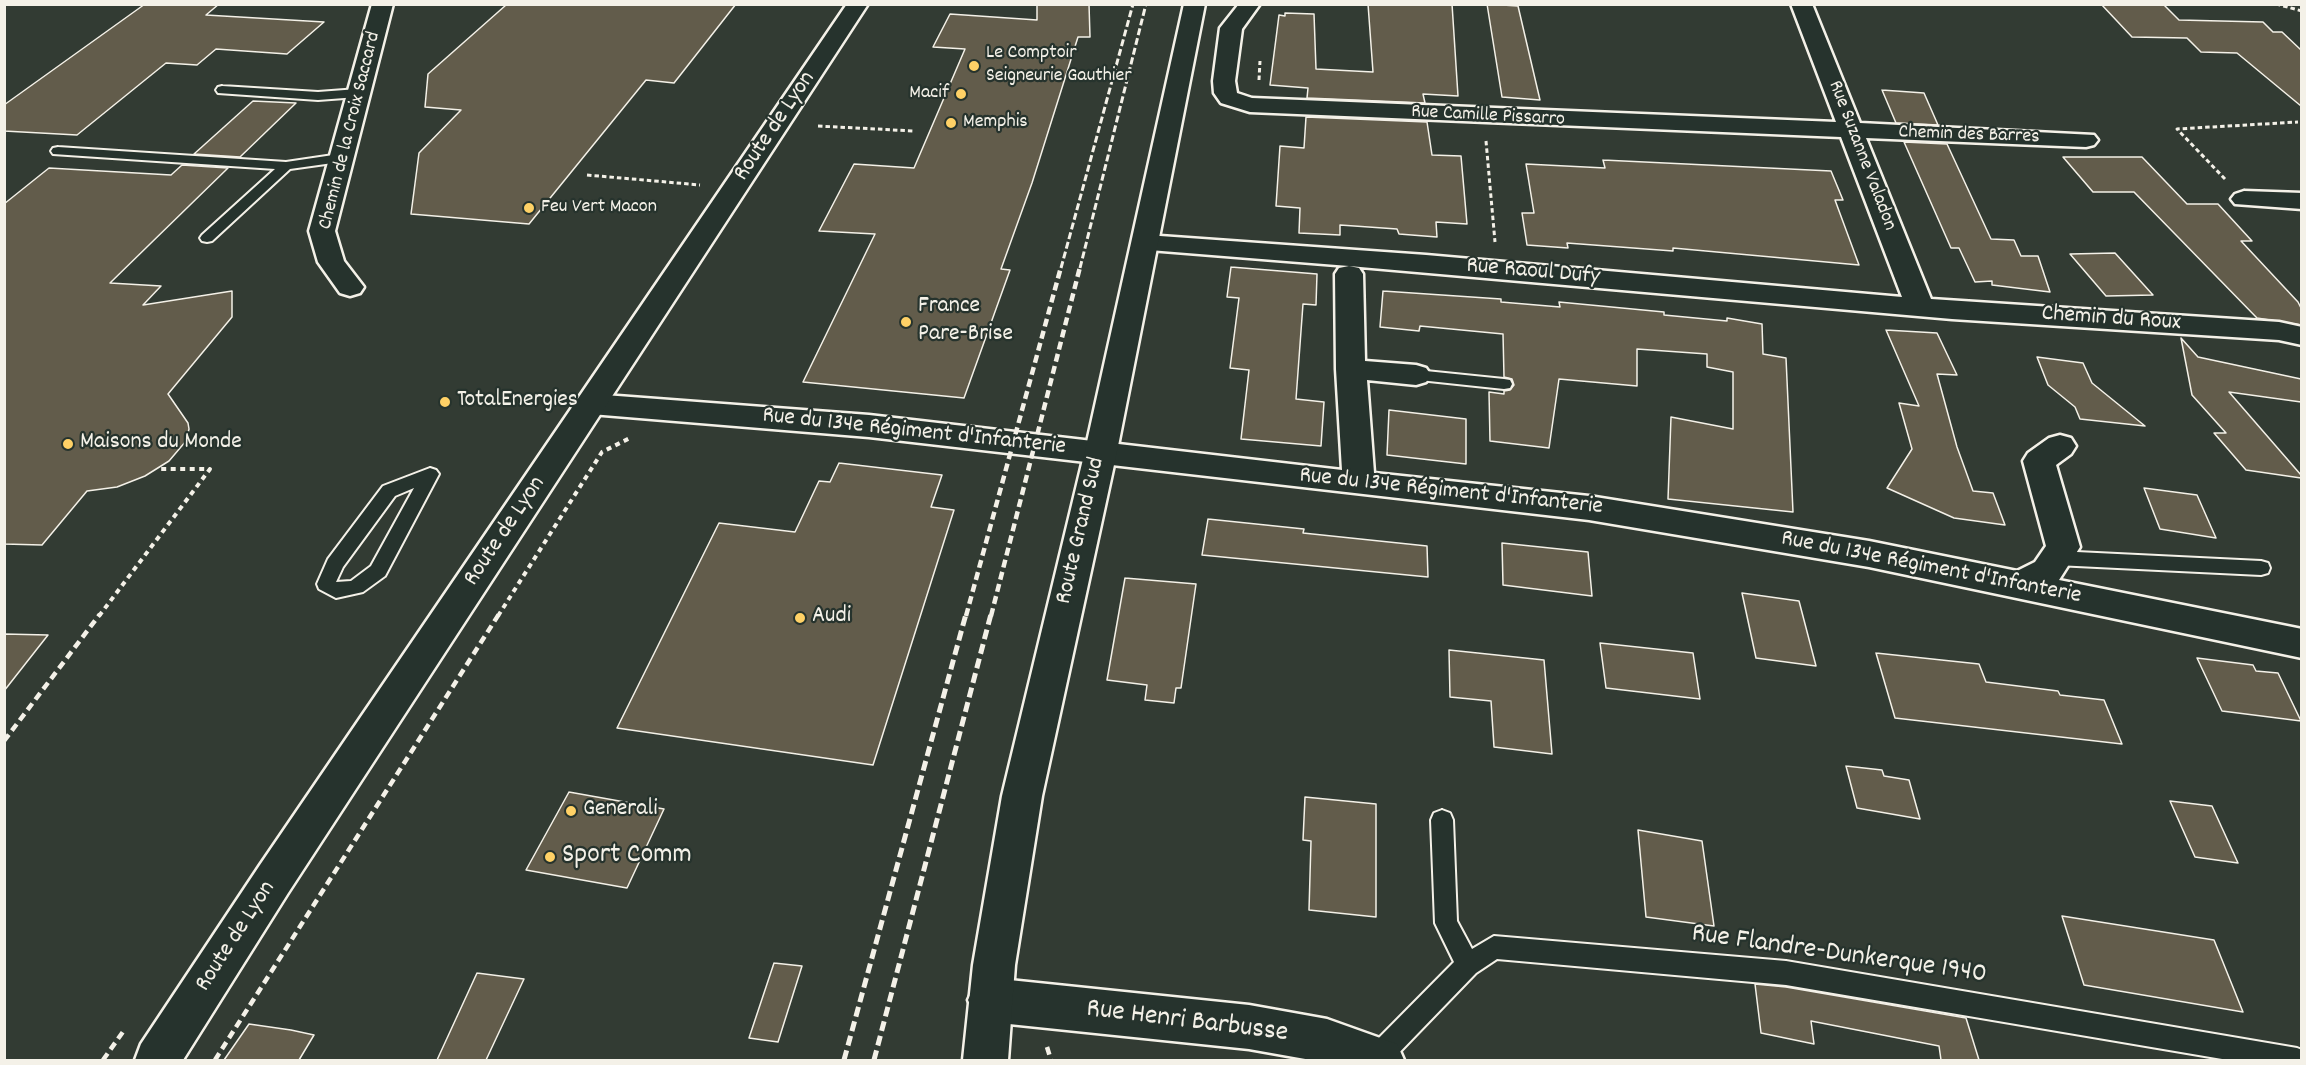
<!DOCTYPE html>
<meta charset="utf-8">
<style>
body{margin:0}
#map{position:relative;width:2306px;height:1065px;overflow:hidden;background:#323b33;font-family:Dekko,sans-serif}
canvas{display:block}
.frame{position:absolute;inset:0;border:6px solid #f4f1e8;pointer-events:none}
</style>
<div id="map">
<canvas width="2306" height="1065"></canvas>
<div class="frame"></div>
</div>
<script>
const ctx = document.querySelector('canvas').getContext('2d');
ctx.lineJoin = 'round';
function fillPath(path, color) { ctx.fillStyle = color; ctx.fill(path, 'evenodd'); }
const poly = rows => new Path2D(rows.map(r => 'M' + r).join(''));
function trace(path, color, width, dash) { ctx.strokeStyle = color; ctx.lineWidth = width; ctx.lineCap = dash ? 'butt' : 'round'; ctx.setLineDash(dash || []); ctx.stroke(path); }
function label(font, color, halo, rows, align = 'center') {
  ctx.font = font + ' Dekko,sans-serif'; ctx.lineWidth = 4.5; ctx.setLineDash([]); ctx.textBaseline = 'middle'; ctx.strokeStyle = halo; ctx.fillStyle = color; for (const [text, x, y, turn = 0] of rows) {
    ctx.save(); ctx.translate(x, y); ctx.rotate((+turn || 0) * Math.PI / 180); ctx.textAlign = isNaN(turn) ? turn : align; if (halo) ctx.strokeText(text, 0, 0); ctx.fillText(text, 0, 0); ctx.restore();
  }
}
const building = poly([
 [145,4,219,4,206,15,324,22,287,54,216,49,197,65,166,63,77,135,4,131,4,105,145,4],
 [557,4,736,4,674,83,646,80,529,224,411,214,419,153,461,110,425,107,428,74,506,5,557,4],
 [1089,4,1090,37,1078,37,1032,183,1001,269,1010,270,964,398,803,382,875,234,819,231,854,164,914,168,965,49,933,47,950,14,1037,20,1037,5,1089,4],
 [1368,4,1452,4,1458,96,1423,94,1425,103,1307,98,1308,88,1270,85,1279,15,1285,16,1285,13,1314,14,1316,69,1373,72,1368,4],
 [1487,4,1518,6,1540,100,1502,97,1487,4],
 [2101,4,2163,4,2179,20,2263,22,2273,32,2282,32,2301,50,2301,106,2237,53,2201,52,2187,38,2132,37,2101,4],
 [1882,90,1924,93,1938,125,1896,123,1882,90],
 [253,101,296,103,240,157,194,154,253,101],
 [1306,117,1427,122,1432,155,1461,156,1467,224,1436,222,1437,237,1399,234,1397,229,1340,225,1340,235,1299,233,1300,208,1276,206,1280,146,1304,148,1306,117],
 [1904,142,1947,144,1991,239,2014,240,2021,256,2038,256,2050,292,1992,285,1992,281,1975,282,1959,248,1951,248,1904,142],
 [2063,157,2142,157,2187,204,2218,204,2252,241,2241,241,2298,302,2301,308,2301,325,2257,318,2134,192,2093,192,2063,157],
 [1603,160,1831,171,1843,200,1835,200,1859,265,1673,248,1673,251,1567,243,1568,248,1527,245,1522,213,1534,213,1526,164,1605,168,1603,160],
 [182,165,228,168,110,283,161,286,143,305,232,291,232,317,168,394,188,423,189,429,186,441,169,461,145,476,117,487,87,491,42,545,4,544,4,204,49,168,171,175,182,165],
 [2115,253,2153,295,2106,296,2070,254,2115,253],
 [1231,267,1317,274,1316,305,1303,304,1296,399,1324,402,1321,446,1241,439,1249,370,1230,368,1239,298,1227,297,1231,267],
 [1383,291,1501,299,1501,302,1560,307,1559,302,1664,312,1664,315,1727,321,1727,318,1762,324,1763,354,1786,358,1793,512,1668,499,1671,417,1733,429,1733,372,1707,367,1707,354,1637,349,1637,386,1559,379,1549,448,1490,441,1489,392,1504,394,1504,391,1510,390,1514,385,1512,379,1504,377,1503,334,1420,326,1419,331,1380,327,1383,291],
 [1886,330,1937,333,1957,375,1937,374,1957,447,1973,491,1993,493,2005,525,1954,518,1887,488,1912,449,1899,403,1919,406,1886,330],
 [2181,338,2198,357,2301,379,2301,402,2229,392,2301,475,2301,478,2246,470,2214,433,2226,433,2192,395,2181,338],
 [2037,357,2083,363,2092,383,2145,426,2080,419,2075,407,2048,385,2037,357],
 [1389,410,1466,419,1466,464,1387,455,1389,410],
 [839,463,942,475,931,507,954,510,873,765,617,728,719,523,795,532,819,481,830,482,839,463],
 [2144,488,2197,495,2216,538,2160,529,2144,488],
 [1208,519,1304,529,1303,533,1427,546,1428,577,1202,555,1208,519],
 [1502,543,1588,552,1592,596,1503,585,1502,543],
 [1125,578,1196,584,1181,688,1176,688,1174,703,1145,700,1147,685,1107,680,1125,578],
 [1742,593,1799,601,1816,666,1756,658,1742,593],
 [4,634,48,635,4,691,4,634],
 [1600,643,1693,653,1700,699,1606,688,1600,643],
 [1449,650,1544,660,1552,754,1494,747,1491,701,1450,697,1449,650],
 [1876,653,1979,664,1986,682,2058,691,2060,695,2104,700,2122,744,1895,718,1876,653],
 [2197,658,2253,665,2256,671,2278,673,2301,721,2222,711,2197,658],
 [1846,766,1882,770,1884,776,1909,780,1920,819,1857,808,1846,766],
 [569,792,664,809,627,888,526,870,569,792],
 [1305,797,1376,804,1376,917,1309,910,1311,841,1303,840,1305,797],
 [2170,801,2212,806,2238,863,2195,857,2170,801],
 [1638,830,1702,841,1714,926,1646,917,1638,830],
 [2062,916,2214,940,2243,1012,2084,985,2062,916],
 [774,963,802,966,778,1042,749,1038,774,963],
 [477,973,524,979,486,1060,437,1060,477,973],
 [1755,984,1786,987,1966,1018,1979,1060,1941,1060,1939,1046,1811,1021,1814,1044,1761,1033,1755,984],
 [249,1024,291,1030,314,1035,299,1060,224,1060,249,1024]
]);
fillPath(building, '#625c4b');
trace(building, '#f4f1e8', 1.5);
const service = poly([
 [222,86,318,92,358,89,364,93,358,97,318,100,218,93,216,90,218,87,222,86],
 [58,147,286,162,340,154,347,158,340,162,290,169,212,241,207,242,202,241,200,238,202,235,275,169,53,154,51,151,53,148,58,147],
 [1416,370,1504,379,1510,380,1512,384,1510,388,1504,389,1410,379,1408,375,1410,371,1416,370],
 [430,468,436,470,439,474,385,576,363,592,336,598,319,589,317,584,328,559,383,486,430,468],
 [414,488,371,566,351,581,336,582,343,567,395,496,414,488],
 [2056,551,2261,561,2268,563,2270,568,2268,573,2261,575,2056,565,2050,563,2047,558,2050,553,2056,551],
 [1442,810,1450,813,1453,820,1457,921,1472,949,1494,936,1786,961,2297,1048,2302,1050,2302,1060,2228,1060,1786,985,1497,959,1476,973,1392,1060,1366,1060,1368,1049,1454,962,1435,923,1431,820,1434,813,1442,810]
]);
const minor = poly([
 [372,4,393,4,335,231,344,261,364,287,360,293,350,296,340,293,318,262,309,231,372,4],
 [1239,4,1260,4,1242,29,1235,81,1237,93,1252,98,1836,122,1791,4,1812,4,1860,123,2094,135,2098,140,2094,145,2086,147,1866,138,1931,299,2279,322,2302,327,2302,345,2279,340,1952,319,1349,266,1359,268,1363,274,1365,361,1416,365,1426,368,1431,375,1426,382,1416,385,1367,380,1374,473,1589,496,1869,541,2017,571,2035,562,2046,546,2023,461,2028,453,2049,438,2060,435,2071,438,2076,446,2071,454,2056,465,2080,547,2059,580,2302,629,2302,658,1869,567,1589,520,869,437,591,414,580,411,576,404,580,397,591,394,869,415,1342,470,1336,369,1335,274,1339,268,1349,266,1137,249,1133,243,1137,237,1146,235,1426,255,1902,297,1841,137,1250,112,1221,103,1214,93,1213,81,1220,28,1239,4],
 [2244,191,2302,193,2302,209,2235,204,2231,199,2235,194,2244,191],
 [990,978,1249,1005,1327,1019,1397,1044,1404,1060,1311,1060,1249,1049,990,1022,975,1015,968,1000,975,985,990,978]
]);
const secondary = poly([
 [1184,4,1205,4,1117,451,1042,796,1015,965,1008,1060,963,1060,973,965,1002,796,1085,451,1184,4]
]);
const primary = poly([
 [847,4,868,4,288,893,183,1060,135,1060,141,1044,260,865,847,4]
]);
trace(service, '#f4f1e8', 4);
trace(minor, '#f4f1e8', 5);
trace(secondary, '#f4f1e8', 5);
trace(primary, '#f4f1e8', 5);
trace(poly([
 [2276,4,2302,11],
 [1259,80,1260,61],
 [818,126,914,131],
 [1486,141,1495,242],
 [587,175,700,185],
 [2225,179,2177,129,2298,122]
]), '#f4f1e8', 3, [4.5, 3]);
trace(poly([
 [99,616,210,469,160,469],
 [498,616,602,452,632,437]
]), '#f4f1e8', 4, [5, 4.5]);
trace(poly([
 [4,741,100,614],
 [1047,1047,1051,1060],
 [103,1060,125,1029],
 [215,1060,499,614]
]), '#f4f1e8', 4.5, [8, 5]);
fillPath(service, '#26332d');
fillPath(minor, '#26332d');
fillPath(secondary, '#26332d');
fillPath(primary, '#26332d');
trace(poly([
 [1061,268,1133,4],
 [1080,268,1146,4]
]), '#f4f1e8', 3, [7, 3]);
trace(poly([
 [966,616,1061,267],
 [991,616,1080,267]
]), '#f4f1e8', 4.5, [8, 4.5]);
trace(poly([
 [844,1060,966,614],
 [874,1060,991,614]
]), '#f4f1e8', 5, [10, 5]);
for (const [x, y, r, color] of [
 [974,66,6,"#ffd166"],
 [961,94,6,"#ffd166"],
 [951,123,6,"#ffd166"],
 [529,208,6,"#ffd166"],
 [906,322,6,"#ffd166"],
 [445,402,6,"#ffd166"],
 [68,444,6,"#ffd166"],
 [800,618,6,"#ffd166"],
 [571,811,6,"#ffd166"],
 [550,857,6,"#ffd166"]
]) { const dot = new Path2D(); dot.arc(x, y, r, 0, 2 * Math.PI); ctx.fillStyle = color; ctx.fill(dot); trace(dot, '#26332d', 2); }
label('20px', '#f4f1e8', '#26332d', [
 ["Le Comptoir",986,54],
 ["Seigneurie Gauthier",986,77],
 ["Macif",949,94,"right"],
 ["Memphis",963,123],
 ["Feu Vert Macon",541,208]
], 'left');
label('20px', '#f4f1e8', '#26332d', [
 ["Rue Camille Pissarro",1488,117,3],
 ["Chemin de la Croix Saccard",351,131,-76],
 ["Chemin des Barres",1969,136,2],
 ["Rue Suzanne Valadon",1861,156,69]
]);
label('24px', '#f4f1e8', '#26332d', [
 ["Route de Lyon",776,127,-56],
 ["Rue Raoul Dufy",1533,273,5],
 ["Chemin du Roux",2111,320,4],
 ["Rue du 134e Régiment d'Infanterie",914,433,6],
 ["Rue du 134e Régiment d'Infanterie",1451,493,6],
 ["Route Grand Sud",1082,531,-77],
 ["Route de Lyon",506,532,-56],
 ["Rue du 134e Régiment d'Infanterie",1931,569,11],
 ["Route de Lyon",237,937,-57]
]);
label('24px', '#f4f1e8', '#26332d', [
 ["France",918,308],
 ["Pare-Brise",918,336],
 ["TotalEnergies",457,402],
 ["Maisons du Monde",80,444],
 ["Audi",812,618],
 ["Generali",583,811]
], 'left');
label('28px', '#f4f1e8', '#26332d', [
 ["Sport Comm",562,857]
], 'left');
label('28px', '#f4f1e8', '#26332d', [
 ["Rue Flandre-Dunkerque 1940",1839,956,8],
 ["Rue Henri Barbusse",1187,1023,7]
]);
</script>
